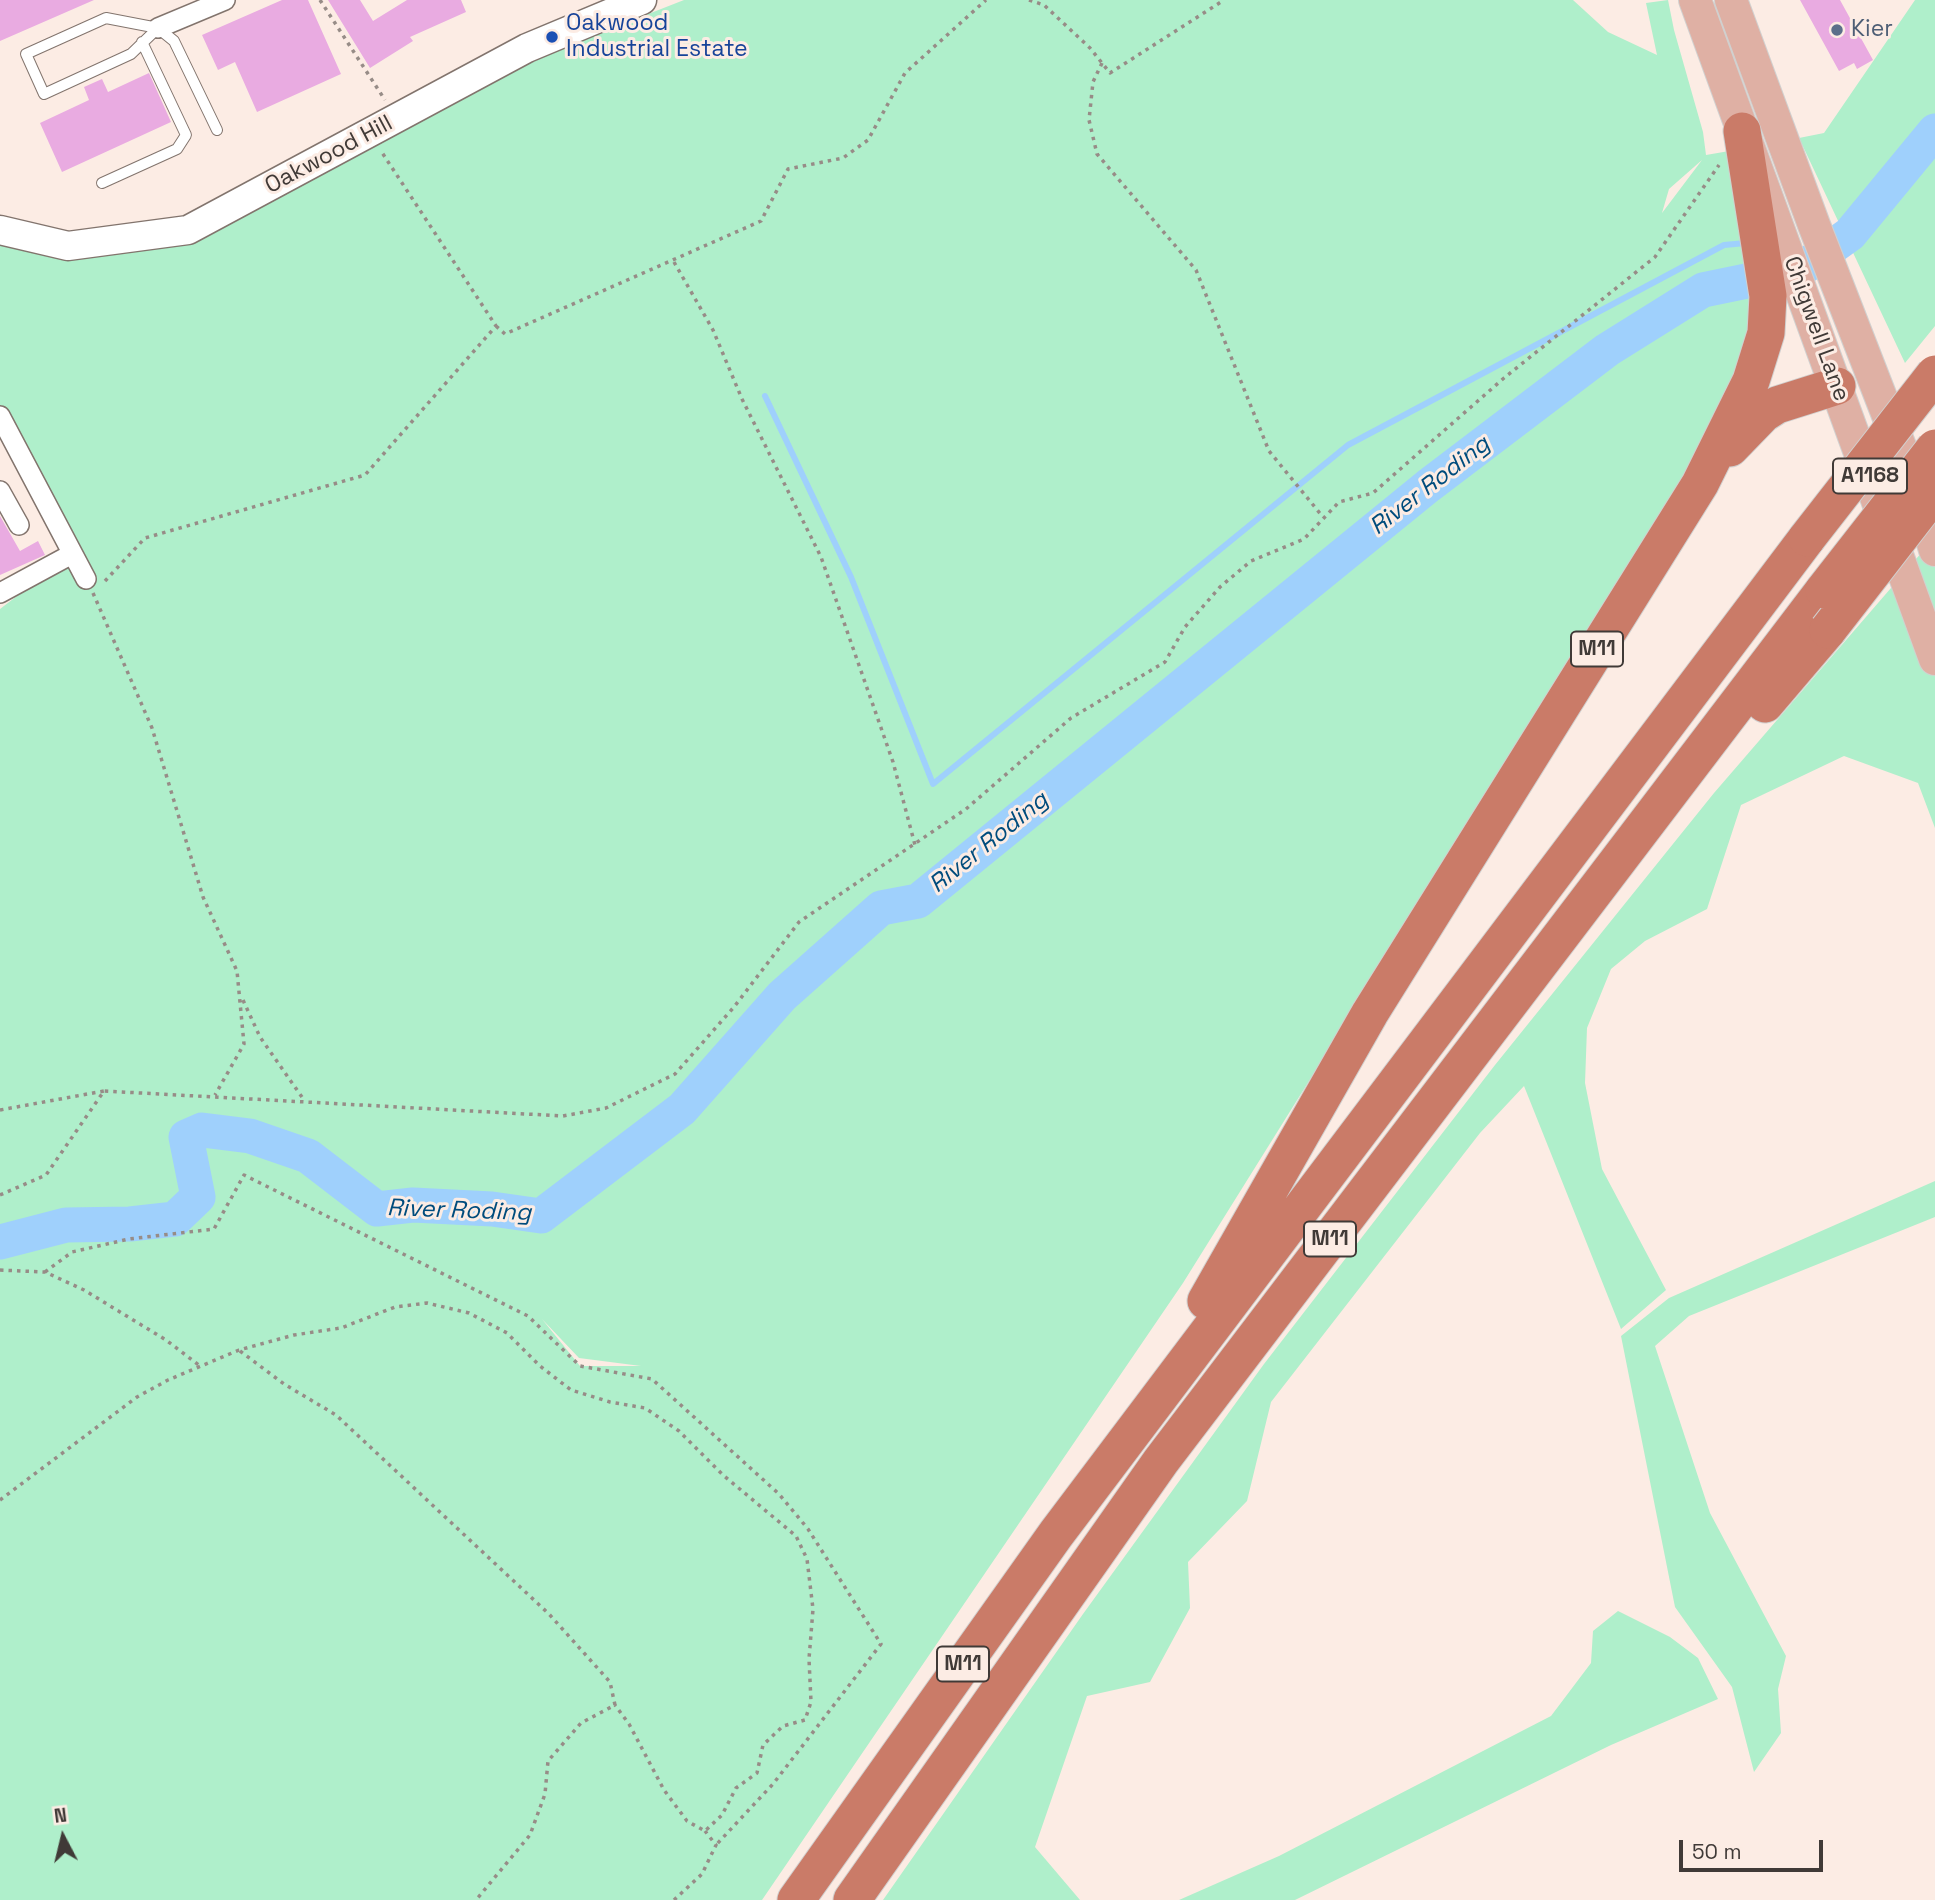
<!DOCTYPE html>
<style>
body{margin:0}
#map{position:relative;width:1935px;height:1900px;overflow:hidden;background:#fcece4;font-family:"Space Grotesk",sans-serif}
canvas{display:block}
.north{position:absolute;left:28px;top:1802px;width:70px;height:70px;-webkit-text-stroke:5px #fcece4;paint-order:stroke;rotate:353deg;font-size:19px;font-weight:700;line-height:28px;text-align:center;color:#403a37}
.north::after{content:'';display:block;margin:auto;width:24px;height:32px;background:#403a37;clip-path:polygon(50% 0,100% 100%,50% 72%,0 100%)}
.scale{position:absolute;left:1679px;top:1840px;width:144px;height:32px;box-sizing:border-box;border:4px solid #403a37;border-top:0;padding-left:9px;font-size:21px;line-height:24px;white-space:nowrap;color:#403a37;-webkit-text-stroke:5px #fcece4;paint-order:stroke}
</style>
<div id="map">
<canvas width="1935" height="1900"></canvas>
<div class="north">N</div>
<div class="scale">50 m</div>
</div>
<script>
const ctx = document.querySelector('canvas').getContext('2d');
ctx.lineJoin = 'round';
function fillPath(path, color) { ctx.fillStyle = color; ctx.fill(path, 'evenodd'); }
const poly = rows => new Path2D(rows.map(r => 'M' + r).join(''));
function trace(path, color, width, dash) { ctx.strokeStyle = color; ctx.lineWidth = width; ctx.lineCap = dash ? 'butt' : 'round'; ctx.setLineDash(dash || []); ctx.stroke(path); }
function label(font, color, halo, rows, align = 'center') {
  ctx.font = font + ' "Space Grotesk",sans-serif'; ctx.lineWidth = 6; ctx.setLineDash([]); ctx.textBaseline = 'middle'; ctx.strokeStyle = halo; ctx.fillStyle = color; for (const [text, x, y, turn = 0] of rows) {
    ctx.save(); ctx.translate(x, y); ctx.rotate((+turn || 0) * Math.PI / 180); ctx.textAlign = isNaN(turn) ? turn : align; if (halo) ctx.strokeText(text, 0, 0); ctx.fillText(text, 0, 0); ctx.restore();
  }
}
fillPath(poly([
 [684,0,1573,0,1608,32,1657,55,1646,3,1668,0,1674,30,1703,132,1706,155,1735,150,1754,342,1682,483,1183,1283,762,1900,0,1900,0,609,72,554,0,416,0,230,68,246,188,230,361,139,582,40],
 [1702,160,1662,213,1669,189],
 [542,1319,579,1358,641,1366,580,1366],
 [1915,0,1935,0,1935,326,1905,363,1799,138,1824,133],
 [1935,537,1935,828,1918,783,1844,756,1741,805,1707,909,1645,941,1611,969,1587,1028,1585,1083,1602,1169,1666,1290,1621,1329,1524,1086,1480,1133,1271,1402,1247,1501,1188,1562,1190,1608,1150,1682,1087,1696,1035,1847,1080,1900,883,1900,1083,1614,1264,1364,1495,1065,1714,793],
 [1935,1181,1935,1217,1689,1316,1655,1346,1710,1513,1786,1656,1778,1689,1781,1733,1754,1772,1732,1687,1675,1607,1621,1336,1669,1298],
 [1618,1611,1670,1637,1698,1658,1718,1699,1611,1745,1295,1900,1179,1900,1279,1856,1551,1716,1591,1663,1593,1631]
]), '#afefcb');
trace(poly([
 [1827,236,1850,234],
 [765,396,851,577,933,784,1348,445,1724,245,1746,243]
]), '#9fd0fc', 6);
trace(poly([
 [0,1242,66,1225,130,1224,175,1219,198,1197,186,1137,202,1130,250,1136,308,1156,377,1209,413,1205,492,1209,541,1216,682,1109,782,996,881,908,918,901,1428,486,1607,350,1703,290,1800,270,1850,234,1935,131]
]), '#9fd0fc', 35);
fillPath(poly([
 [0,0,94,0,0,41],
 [282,0,308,0,341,74,257,112,235,62,218,70,202,35],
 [328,0,360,0,373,21,407,0,461,0,466,12,410,37,413,41,370,68],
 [1800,0,1840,0,1873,60,1857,69,1854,63,1839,71],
 [149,73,171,122,62,172,40,123,89,100,84,87,102,79,108,92],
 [0,516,20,551,38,541,45,555,0,575]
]), '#e9abe1');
const lane = poly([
 [158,28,131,54,44,94,26,54,106,18,158,28,174,41,217,130],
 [102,183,177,149,186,135,142,42]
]);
const street = poly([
 [158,28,225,0],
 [0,416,86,579],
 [0,491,19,525],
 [0,593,72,554]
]);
const secondary = poly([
 [0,230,68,246,188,230,527,48,642,0]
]);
const primary = poly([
 [1695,0,1935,659],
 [1731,0,1814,225,1915,485,1935,550]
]);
const highway = poly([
 [1730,448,1763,414,1777,405,1837,386],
 [1765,704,1828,630],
 [1206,1301,1370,1013,1700,484,1751,381,1766,333,1768,296,1742,131],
 [796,1900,1056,1534,1807,538],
 [852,1900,1161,1461,1824,590]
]);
trace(lane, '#82746d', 12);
trace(street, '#82746d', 22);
trace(secondary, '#82746d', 31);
trace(primary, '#d1d0cf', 34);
trace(highway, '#d1d0cf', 39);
trace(poly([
 [320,0,385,100],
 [1029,0,1044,5,1090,48,1110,73,1224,0],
 [1102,63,1093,82,1089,120,1097,154,1196,270,1269,451,1323,517],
 [674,262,713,330,742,399,821,557,893,762,915,845],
 [496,326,505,334,761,221,788,169,843,158,868,140,905,73,986,0],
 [105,581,145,538,365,475,496,326,381,151],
 [93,593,152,728,203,897,237,971,244,1044,215,1095],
 [243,1000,260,1037,304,1100],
 [0,1110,104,1091],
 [0,1195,46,1175,104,1091,563,1116,606,1108,675,1074,734,1007,799,922,966,809,1071,718,1165,662,1185,627,1220,587,1251,561,1304,539,1339,502,1373,493,1504,378,1655,257,1719,165],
 [0,1270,45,1272,84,1290,166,1340,200,1366],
 [45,1272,72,1252,129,1239,214,1229,244,1175,528,1316,580,1366,652,1379,779,1494,808,1529,881,1644,773,1784,716,1845],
 [240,1351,284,1384,336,1415,549,1614,610,1682,615,1705,581,1723,548,1761,545,1794,530,1835,476,1900],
 [0,1500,137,1397,168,1380,239,1350,294,1335,341,1328,395,1307,427,1303,469,1313,507,1333,540,1366,571,1390,610,1402,645,1408,679,1431,723,1475,796,1536,807,1559,813,1609,809,1659,811,1702,805,1720,783,1726,763,1745,757,1773,736,1788,722,1815,705,1831,687,1821,664,1790,629,1724,615,1705],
 [674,1900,702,1874,716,1845,705,1831]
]), '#978c87', 3.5, [3.5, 5]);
trace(lane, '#fff', 10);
trace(street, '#fff', 19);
trace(secondary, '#fff', 28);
trace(primary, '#dfb0a4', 32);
trace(highway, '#ca7b68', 37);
const highwayBridge = poly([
 [1807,538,1935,374],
 [1824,590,1935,448],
 [1828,630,1935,492]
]);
trace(highwayBridge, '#d1d0cf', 39, []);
trace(highwayBridge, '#ca7b68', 37);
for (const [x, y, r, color] of [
 [1837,30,7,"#5c6f8a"],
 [552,37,7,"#1a4fb4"]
]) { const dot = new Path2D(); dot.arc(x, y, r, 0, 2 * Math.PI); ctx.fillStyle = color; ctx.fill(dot); trace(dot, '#fcece4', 2.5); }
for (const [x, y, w] of [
 [1870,476,74],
 [1597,649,52],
 [1330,1239,52],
 [963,1664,52]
]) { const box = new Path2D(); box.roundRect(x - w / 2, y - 17.5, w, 35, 5); ctx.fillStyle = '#fcece4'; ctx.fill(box); trace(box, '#403a37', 2); }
label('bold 21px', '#403a37', null, [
 ["A1168",1870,476],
 ["M11",1597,649],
 ["M11",1330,1239],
 ["M11",963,1664]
]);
label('23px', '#164399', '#fcece4', [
 ["Oakwood",566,24],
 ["Industrial Estate",566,50]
], 'left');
label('23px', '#4e5e75', '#fcece4', [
 ["Kier",1851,30]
], 'left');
label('23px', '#403a37', '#fcece4', [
 ["Oakwood Hill",329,155,-28],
 ["Chigwell Lane",1816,329,70]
]);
label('italic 24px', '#004c7d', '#fcece4', [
 ["River Roding",1430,486,-38],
 ["River Roding",989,843,-39],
 ["River Roding",459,1211,2]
]);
</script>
